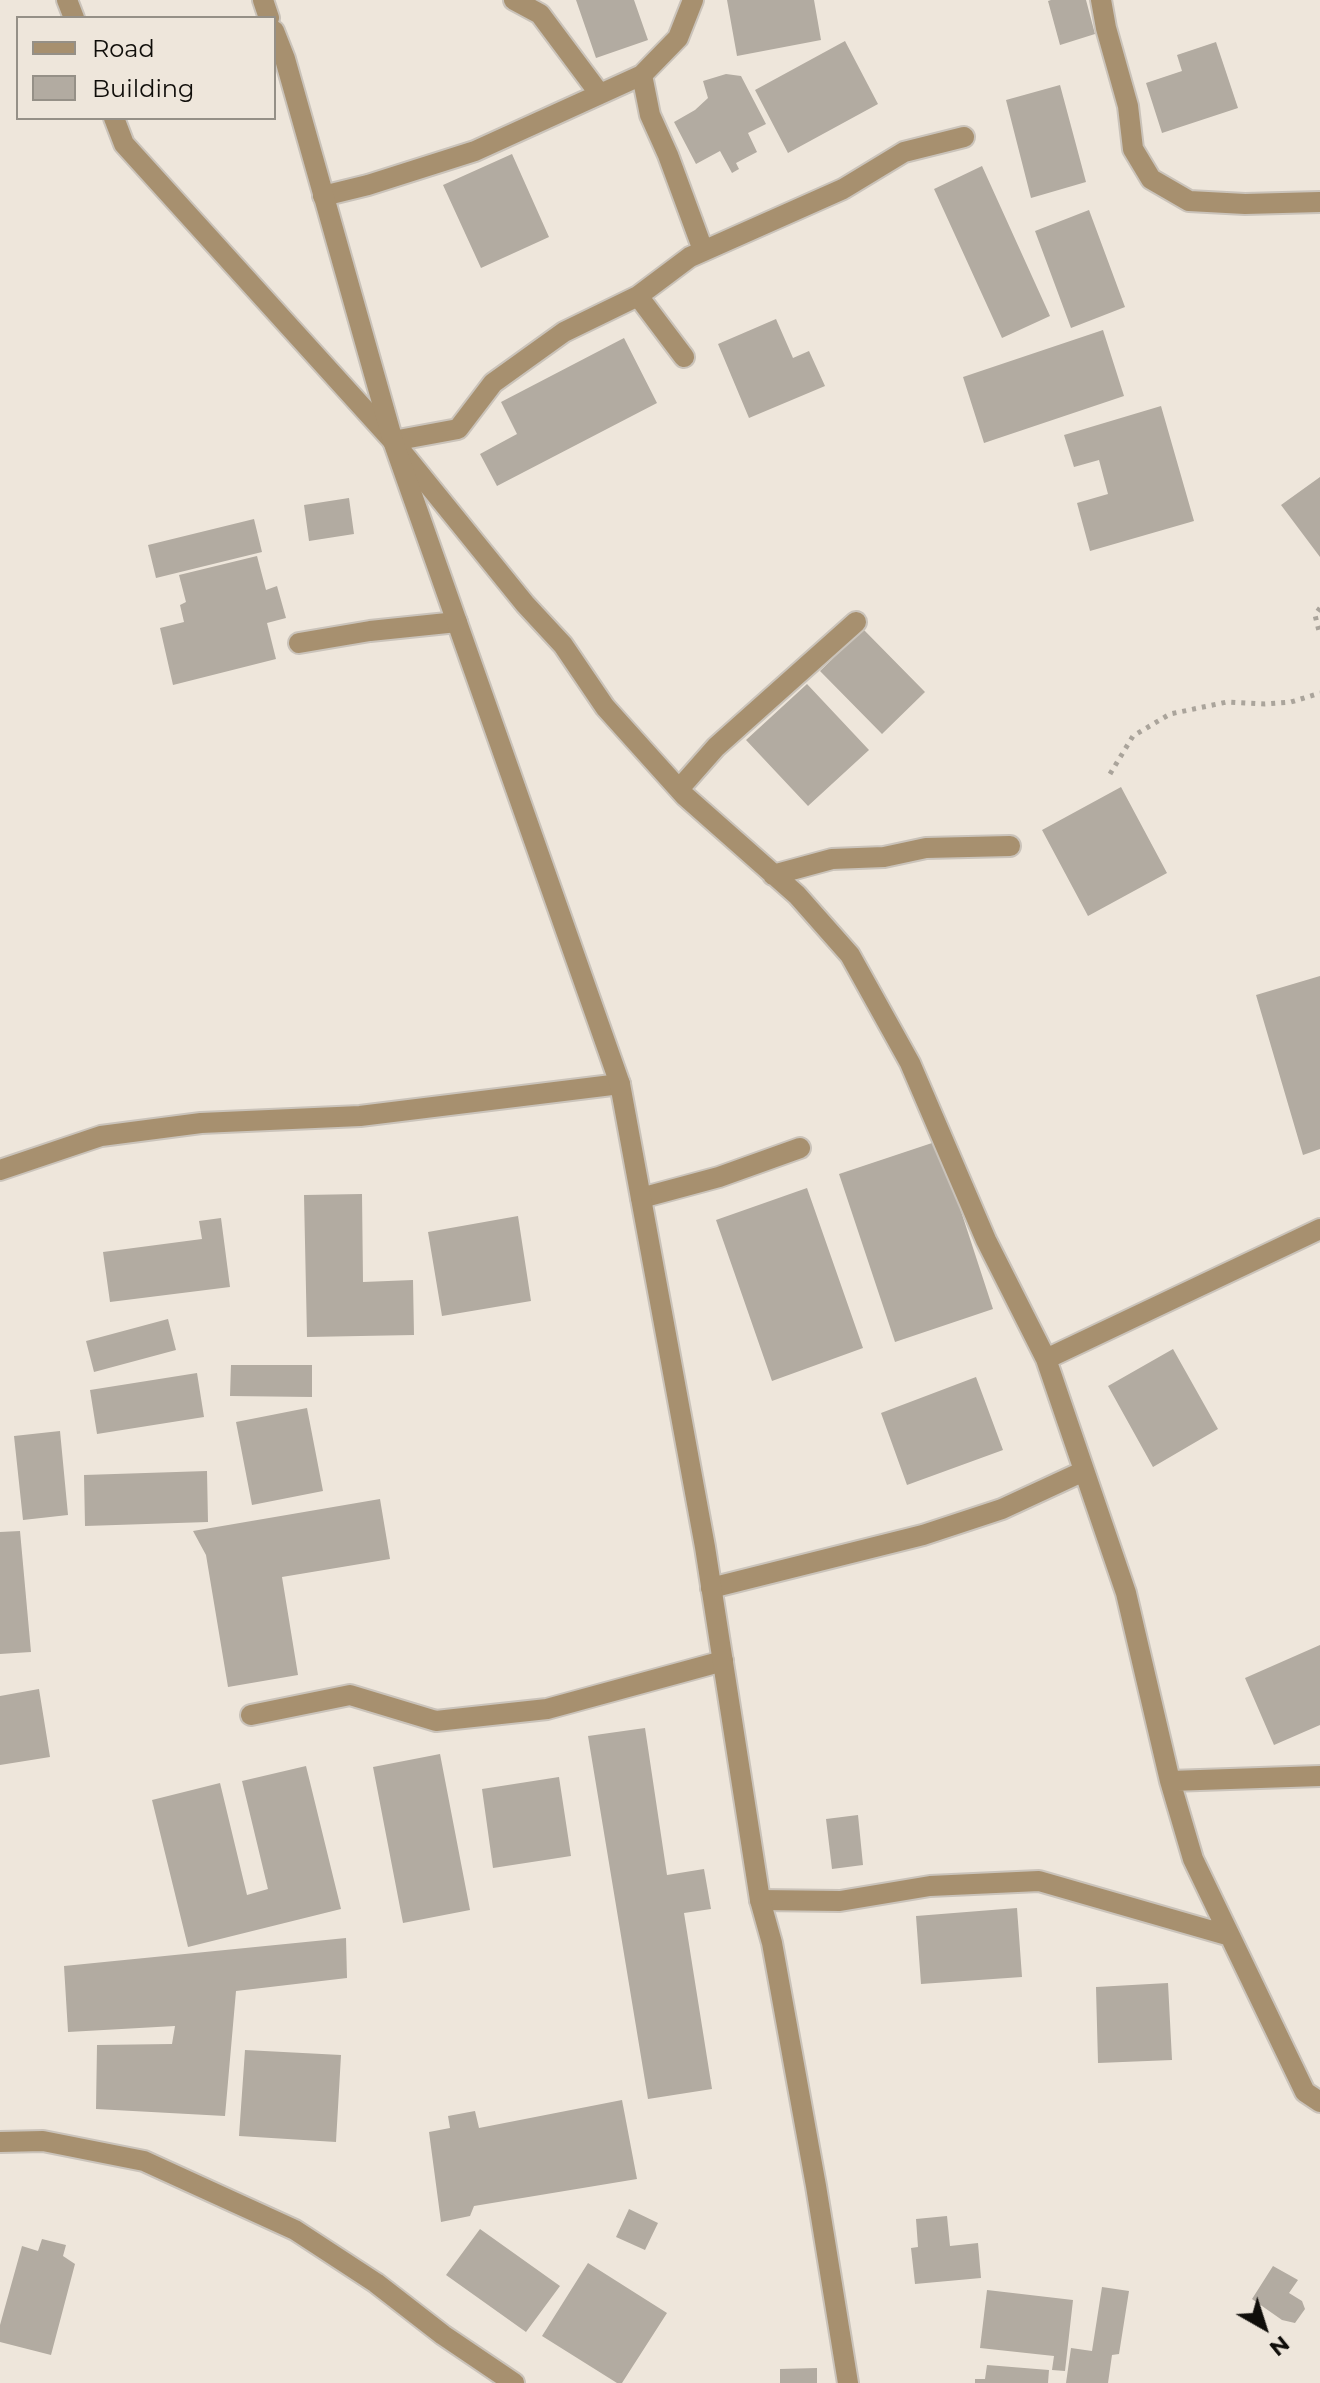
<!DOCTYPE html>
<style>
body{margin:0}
#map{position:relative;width:1320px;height:2383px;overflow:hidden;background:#eee6db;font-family:Montserrat,sans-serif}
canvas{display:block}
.legend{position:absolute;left:16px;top:16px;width:260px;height:104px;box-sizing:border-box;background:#eee6db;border:2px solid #959087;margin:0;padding:10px 14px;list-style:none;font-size:24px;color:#100e0a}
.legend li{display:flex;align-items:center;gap:16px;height:40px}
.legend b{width:40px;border:2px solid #959087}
.north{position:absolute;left:1224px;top:2287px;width:80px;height:80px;-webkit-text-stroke:6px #eee6db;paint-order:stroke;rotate:141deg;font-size:22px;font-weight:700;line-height:32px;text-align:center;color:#100e0a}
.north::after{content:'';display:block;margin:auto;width:28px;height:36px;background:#100e0a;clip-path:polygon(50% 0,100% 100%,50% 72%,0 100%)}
</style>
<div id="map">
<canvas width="1320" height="2383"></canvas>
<ul class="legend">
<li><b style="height:10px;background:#a7906f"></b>Road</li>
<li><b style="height:22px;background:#b2aba1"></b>Building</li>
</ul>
<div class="north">N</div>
</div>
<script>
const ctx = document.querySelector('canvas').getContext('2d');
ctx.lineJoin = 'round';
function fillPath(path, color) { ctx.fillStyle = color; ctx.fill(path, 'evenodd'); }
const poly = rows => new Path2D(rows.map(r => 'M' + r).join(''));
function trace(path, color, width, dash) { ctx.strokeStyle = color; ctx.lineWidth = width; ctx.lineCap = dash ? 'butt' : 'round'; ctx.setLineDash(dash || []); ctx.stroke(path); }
fillPath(poly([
 [576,0,634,0,648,40,596,58],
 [727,0,814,0,821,40,737,56],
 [1051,0,1086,0,1095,34,1060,45,1048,1],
 [845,41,878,104,788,153,755,90],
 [1216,42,1238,108,1162,133,1146,83,1182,71,1177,55],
 [726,74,741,76,766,124,748,133,757,152,736,163,739,169,732,173,720,151,696,164,674,122,695,110,708,98,703,81],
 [1060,85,1086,182,1031,198,1006,100],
 [512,154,549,237,481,268,443,185],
 [982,166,1050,316,1002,338,934,189],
 [1089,210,1125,307,1071,328,1035,231],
 [776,319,793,358,809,351,825,386,749,418,718,344],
 [1103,330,1124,396,984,443,963,377],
 [624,338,657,403,497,486,480,454,517,434,501,402],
 [1161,406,1194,521,1090,551,1077,503,1108,494,1099,460,1074,467,1064,435],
 [1320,477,1320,557,1281,505],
 [349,498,354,534,309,541,304,505],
 [254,519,262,552,156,578,148,545],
 [257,556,266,590,277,586,286,618,267,623,276,659,173,685,160,628,184,622,180,605,186,602,179,575],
 [863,629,925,692,882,734,820,671],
 [807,684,869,750,808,806,746,740],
 [1121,787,1167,873,1088,916,1042,830],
 [1320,976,1320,1149,1303,1155,1256,995],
 [938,1141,993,1309,895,1342,839,1174],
 [807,1188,863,1348,772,1381,716,1220],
 [362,1194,363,1282,413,1280,414,1335,307,1337,304,1195],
 [518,1216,531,1301,442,1316,428,1232],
 [221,1218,230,1287,110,1302,103,1252,202,1239,199,1221],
 [168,1319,176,1350,94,1372,86,1341],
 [1173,1349,1218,1429,1153,1467,1108,1386],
 [231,1365,312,1365,312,1397,230,1396],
 [197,1373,204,1417,97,1434,90,1390],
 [976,1377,1003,1450,907,1485,881,1413],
 [307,1408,323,1491,252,1505,236,1422],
 [60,1431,68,1515,23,1520,14,1436],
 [207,1471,208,1522,85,1526,84,1475],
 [380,1499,390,1559,282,1577,298,1675,228,1687,206,1555,193,1531],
 [20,1531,31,1652,0,1654,0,1532],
 [1320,1645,1320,1725,1274,1745,1245,1678],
 [39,1689,50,1757,0,1765,0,1696],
 [645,1728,667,1875,704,1869,711,1909,684,1913,712,2089,648,2099,588,1736],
 [440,1754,470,1910,403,1923,373,1767],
 [306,1766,341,1909,188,1947,152,1800,220,1783,247,1895,268,1889,242,1781],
 [559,1777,571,1856,493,1868,482,1789],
 [858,1815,863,1865,832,1869,826,1819],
 [1017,1908,1022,1977,921,1984,916,1916],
 [346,1938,347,1978,236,1991,225,2116,96,2109,97,2045,172,2044,175,2026,68,2032,64,1966],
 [1168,1983,1172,2060,1098,2063,1096,1987],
 [245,2050,341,2055,336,2142,239,2136],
 [622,2100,637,2179,474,2206,470,2216,441,2222,429,2132,450,2128,448,2116,475,2111,479,2128],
 [629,2209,658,2223,645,2250,616,2237],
 [947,2216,950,2246,978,2243,981,2278,915,2284,911,2248,918,2247,916,2219],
 [480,2229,560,2286,526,2332,446,2275],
 [42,2239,66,2245,63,2256,75,2264,51,2355,0,2342,0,2325,22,2246,38,2251],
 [588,2263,667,2313,622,2383,617,2383,542,2336],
 [1273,2266,1298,2280,1289,2293,1302,2301,1305,2309,1295,2323,1282,2320,1252,2299],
 [1102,2287,1129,2291,1119,2354,1112,2355,1108,2383,1066,2383,1071,2348,1092,2351],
 [987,2290,1073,2300,1065,2371,1052,2370,1054,2356,980,2348],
 [987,2365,1049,2370,1048,2383,975,2383,975,2379,985,2379],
 [817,2368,817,2383,780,2383,780,2369]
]), '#b2aba1');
const minor = poly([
 [67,0,74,18],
 [514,0,540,14,599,93],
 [1101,0,1106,28,1128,106,1133,149,1151,179,1189,201,1245,204,1320,202],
 [642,75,650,115,668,155,703,250],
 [114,118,124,144,393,441,525,604,563,645,605,707,685,796,797,895,850,955,910,1063,986,1240,1046,1359,1126,1593,1170,1781,1193,1859,1305,2092,1320,2102],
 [323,196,368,185,475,151,642,75,678,38,693,0],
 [638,296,684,357],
 [393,441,458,429,493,383,564,332,638,296,690,257,843,189,904,152,964,137],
 [299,643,370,631,457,622],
 [679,789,716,747,856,622],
 [773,875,832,859,884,857,926,848,1010,846],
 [0,1170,101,1136,201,1123,360,1116,620,1084],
 [641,1198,719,1177,800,1148],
 [1046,1359,1320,1229],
 [711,1588,923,1535,1002,1509,1084,1471],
 [251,1715,350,1695,436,1721,547,1709,723,1661],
 [1170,1781,1320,1776],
 [760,1900,840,1901,930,1886,1039,1881,1230,1936],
 [0,2142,43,2141,144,2161,295,2230,376,2283,443,2335,514,2383]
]);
const tertiary = poly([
 [263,0,269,18],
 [274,31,285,59,393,441,620,1084,705,1547,760,1900,772,1943,816,2186,848,2383]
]);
trace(minor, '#cac3ba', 24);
trace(tertiary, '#cac3ba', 24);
trace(poly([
 [1320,608,1315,615,1320,635],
 [1110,774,1133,736,1170,714,1227,702,1265,704,1291,702,1320,693]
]), '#aaa49b', 5, [4, 6]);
trace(minor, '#a7906f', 20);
trace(tertiary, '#a7906f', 20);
</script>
